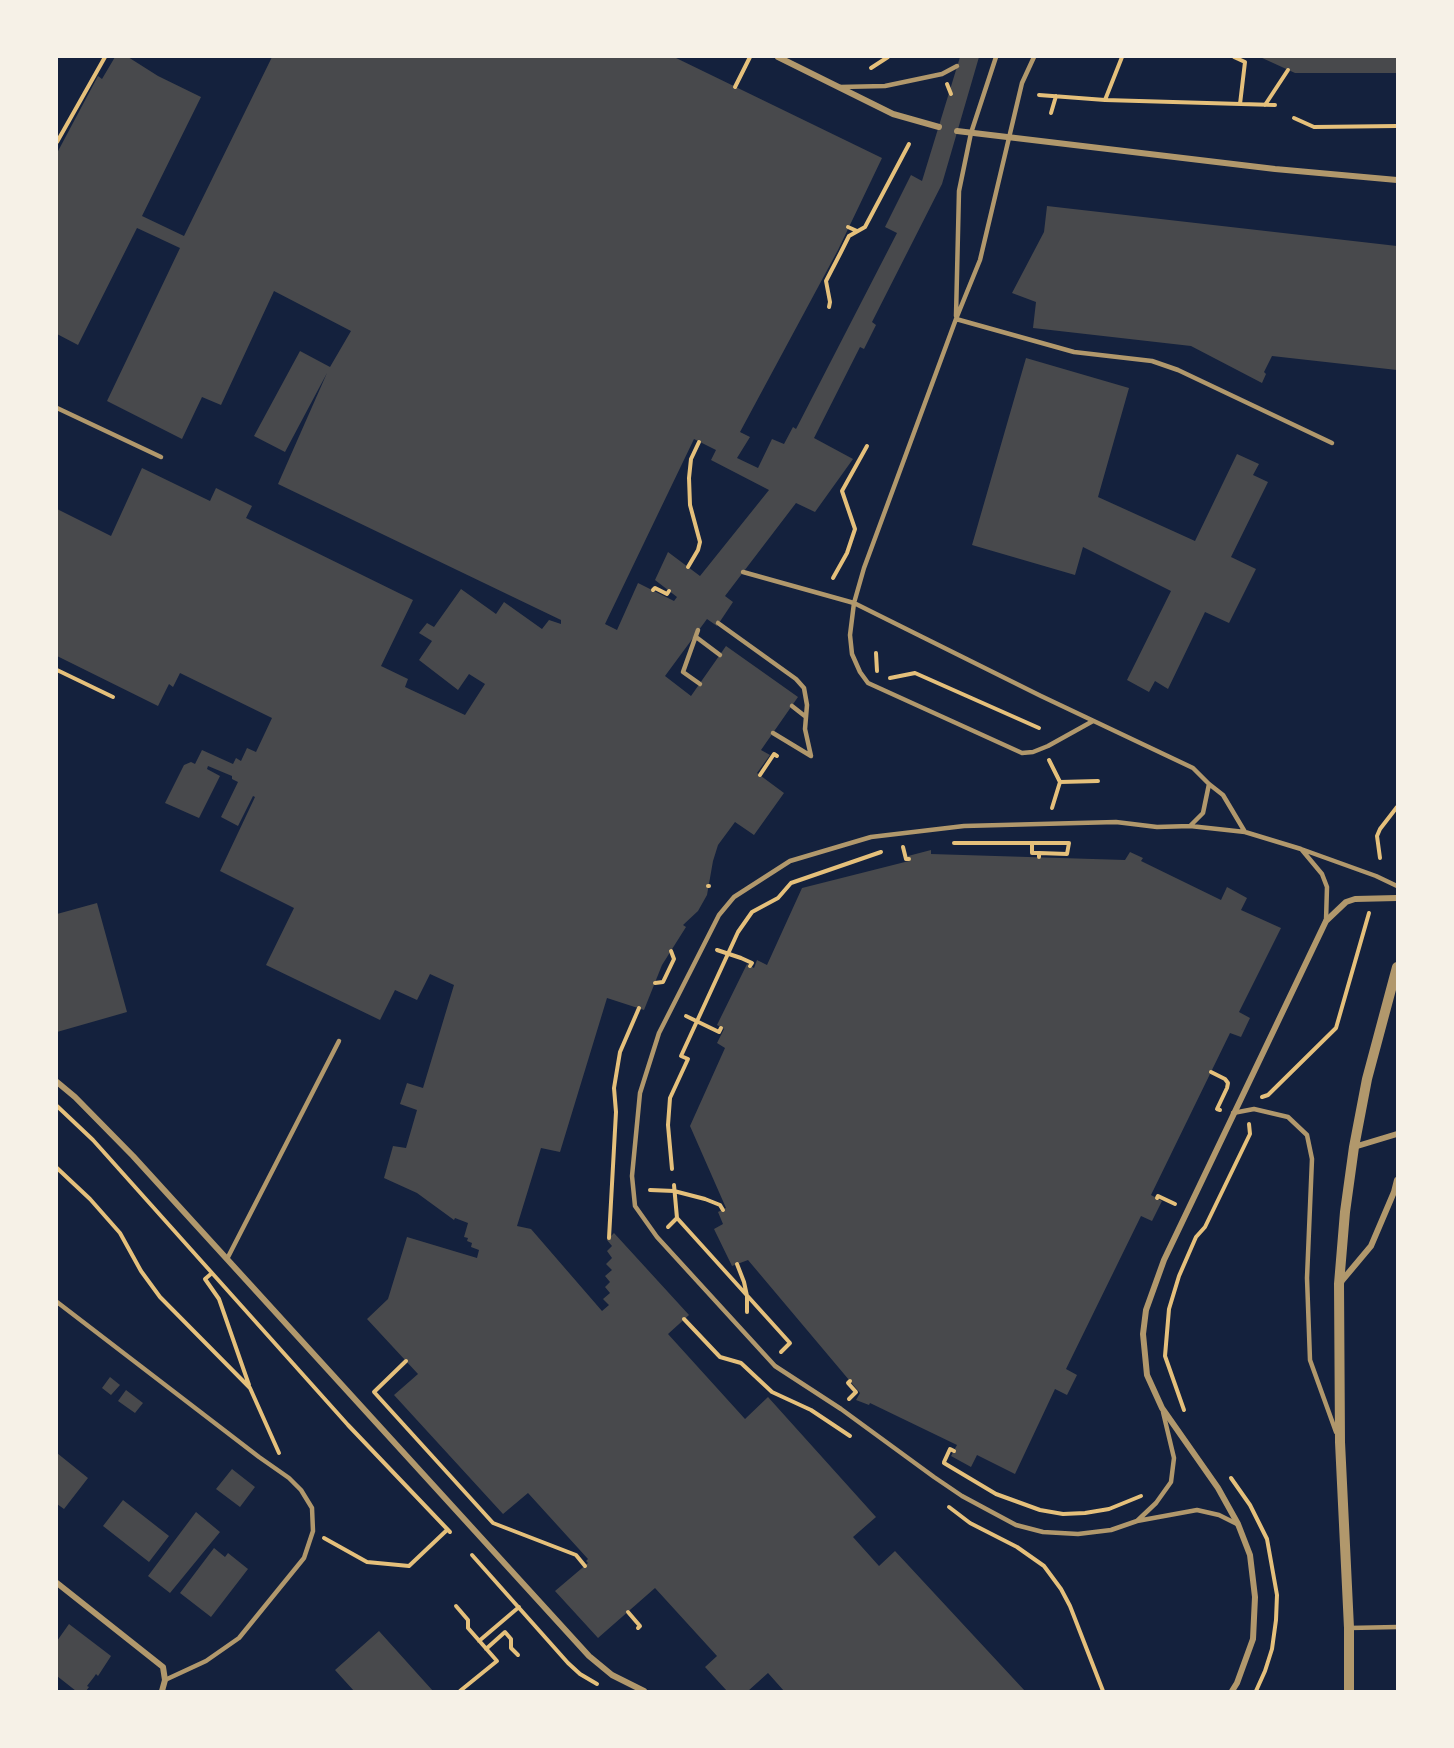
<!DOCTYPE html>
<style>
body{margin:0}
#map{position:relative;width:1454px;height:1748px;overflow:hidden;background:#14213d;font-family:Helvetica,sans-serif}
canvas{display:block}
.frame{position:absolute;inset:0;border:58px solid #f6f1e7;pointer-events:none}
</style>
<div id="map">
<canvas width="1454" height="1748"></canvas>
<div class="frame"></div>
</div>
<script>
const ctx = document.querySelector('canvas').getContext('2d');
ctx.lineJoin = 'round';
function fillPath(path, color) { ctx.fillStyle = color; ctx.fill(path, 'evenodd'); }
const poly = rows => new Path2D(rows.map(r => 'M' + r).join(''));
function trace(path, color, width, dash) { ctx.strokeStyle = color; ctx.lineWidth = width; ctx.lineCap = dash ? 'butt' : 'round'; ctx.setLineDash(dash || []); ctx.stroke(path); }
fillPath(poly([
 [115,57,128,57,158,76,201,97,142,216,184,236,272,57,674,57,882,158,838,250,740,432,750,437,737,458,758,468,772,439,784,444,793,427,796,429,897,233,885,227,911,175,922,181,960,57,979,57,942,184,872,322,876,325,864,349,860,347,814,438,853,459,815,512,796,503,725,596,733,602,717,626,707,619,665,676,691,696,726,646,798,697,761,750,770,755,757,773,784,793,754,835,735,822,718,845,713,861,707,895,698,911,683,925,686,927,662,965,644,1010,607,998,560,1152,541,1148,517,1226,531,1229,602,1311,609,1305,603,1299,610,1293,605,1287,610,1282,605,1276,612,1270,606,1264,612,1258,607,1251,612,1246,607,1240,614,1233,689,1315,668,1334,745,1419,768,1397,876,1517,853,1537,879,1566,895,1551,1025,1691,784,1691,768,1673,748,1691,727,1691,705,1667,717,1656,655,1588,598,1638,555,1591,588,1563,586,1561,588,1559,528,1493,503,1514,394,1395,418,1374,367,1319,388,1299,407,1237,477,1258,479,1250,471,1247,472,1243,467,1241,468,1238,464,1237,468,1223,455,1218,454,1220,417,1193,384,1178,393,1146,406,1148,417,1110,400,1104,407,1083,423,1088,454,985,430,974,417,1000,395,990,380,1020,266,965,294,908,220,871,255,797,253,796,238,826,221,817,238,782,232,779,232,776,208,766,207,769,220,776,199,818,165,803,184,765,191,762,195,764,202,750,233,764,236,758,241,761,247,748,256,752,272,718,180,673,173,687,169,684,158,706,57,656,57,509,111,536,142,468,210,501,216,488,252,506,246,518,413,600,381,666,408,679,405,687,465,715,485,684,469,674,458,690,419,660,432,641,419,633,427,623,434,627,461,589,496,614,504,602,542,629,549,620,561,624,561,620,278,484,327,373,285,452,254,436,300,351,330,367,351,331,274,291,221,405,202,397,182,439,107,401,180,248,137,228,78,345,57,334,57,153,98,76,102,79],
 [694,439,716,450,711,460,769,490,700,576,668,552,655,580,677,597,674,601,638,583,617,630,605,624],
 [1260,57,1397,57,1397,73,1295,73],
 [1047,206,1397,246,1397,370,1272,356,1264,372,1266,374,1262,383,1191,346,1033,328,1036,302,1012,293,1044,232],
 [1026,358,1129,388,1098,497,1195,541,1237,454,1259,464,1253,475,1268,482,1231,557,1256,569,1229,623,1205,612,1168,689,1155,681,1149,692,1127,680,1171,591,1083,547,1075,575,972,545],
 [931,850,931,854,1125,860,1130,852,1143,858,1141,861,1221,900,1227,887,1247,898,1241,910,1281,928,1239,1012,1250,1018,1241,1037,1230,1033,1151,1195,1162,1201,1152,1221,1141,1216,1066,1369,1077,1375,1067,1395,1055,1389,1015,1474,977,1455,971,1467,951,1456,957,1445,870,1403,869,1405,856,1400,860,1393,748,1260,732,1266,714,1229,723,1224,718,1212,726,1208,690,1126,725,1048,717,1043,724,1029,717,1025,747,964,754,968,757,960,767,965,802,888,909,861,908,856],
 [97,903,127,1012,57,1032,57,914],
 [110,1377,120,1385,111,1395,102,1388],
 [126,1390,143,1403,135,1413,118,1401],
 [57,1453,88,1478,64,1509,57,1504],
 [232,1469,255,1487,240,1507,216,1489],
 [123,1500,169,1536,149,1562,103,1526],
 [196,1512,220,1532,170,1593,148,1576],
 [214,1548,225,1557,228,1553,248,1569,211,1617,180,1593],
 [69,1624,111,1656,98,1676,96,1674,94,1677,87,1686,89,1687,86,1691,76,1691,57,1676,57,1641],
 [379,1631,433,1691,354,1691,335,1670]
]), '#48494c');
trace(poly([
 [1234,57,1245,62,1240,104],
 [871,68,888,57],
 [947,84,951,94],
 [735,87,750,57],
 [1039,95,1105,100,1275,105],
 [1105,100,1122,57],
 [1265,105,1288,70],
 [1051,113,1056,96],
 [1294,118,1314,127,1397,126],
 [57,142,105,57],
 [848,227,857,231],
 [829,307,830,302,826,281,841,252,849,236,865,227,909,144],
 [688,567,698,550,700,542,690,505,689,478,691,459,699,442],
 [833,578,847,553,855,529,842,491,867,446],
 [653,590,655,588,667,594,669,591],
 [876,653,877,671],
 [57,670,113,697],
 [890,678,915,673,1039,728],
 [1049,760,1060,782,1052,808],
 [760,775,774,754,777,756],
 [1060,782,1098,781],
 [954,843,1069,843,1067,854,1039,853,1039,857],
 [1032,843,1032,853,1039,853],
 [903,847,906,859,909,859],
 [1380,858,1377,836,1380,829,1397,807],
 [708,886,709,886],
 [717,950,741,958,752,963,750,966],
 [655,983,663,982,674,959,671,951],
 [686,1016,719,1032,721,1028],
 [1211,1072,1225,1079,1228,1083,1227,1088,1217,1109,1220,1110],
 [1262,1097,1268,1095,1336,1028,1369,913],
 [57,1106,93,1140,348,1425,450,1532],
 [57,1168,90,1199,120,1233,141,1271,160,1297,250,1388,279,1453],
 [672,1169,668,1125,670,1098,688,1059,681,1056,738,932,752,912,778,898,791,883,881,852],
 [674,1185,677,1218,790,1343,781,1352],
 [650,1190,674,1191,705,1199,720,1205,723,1210],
 [1157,1198,1158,1196,1175,1204],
 [668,1227,677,1218],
 [609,1238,616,1112,614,1088,620,1052,639,1008],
 [737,1264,744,1282,747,1296,747,1312],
 [212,1273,205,1279,219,1299,249,1385],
 [684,1319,720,1357,741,1363,772,1392,811,1410,850,1436],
 [406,1361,374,1392,493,1523,576,1555,585,1566],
 [849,1399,856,1392,848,1383,850,1381],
 [1184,1410,1165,1356,1169,1309,1179,1276,1196,1237,1205,1227,1250,1134,1249,1124],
 [944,1462,950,1449,954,1451],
 [944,1463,996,1494,1040,1510,1063,1514,1085,1513,1109,1509,1141,1496],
 [1231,1478,1250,1505,1267,1539,1277,1595,1276,1620,1272,1649,1265,1671,1256,1691],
 [949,1507,970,1523,1017,1547,1044,1566,1061,1589,1070,1606,1103,1691],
 [324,1538,367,1562,409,1566,447,1530],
 [472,1555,568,1663,580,1674,597,1684],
 [456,1606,468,1620,468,1628,497,1661,460,1691],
 [628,1612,640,1626,638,1628],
 [479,1641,519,1607],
 [486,1649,505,1632,511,1639,511,1648,518,1655]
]), '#e5c07b', 4);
trace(poly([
 [1034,57,1022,83,980,260,956,319,864,568,854,603,850,635,852,654,860,672,868,683,1022,753,1033,752,1048,746,1093,721],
 [840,87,885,86,942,74,957,66],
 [956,316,959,191,971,133,996,57],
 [956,319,1074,352,1152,361,1178,370,1332,443],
 [57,408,161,457],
 [743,572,854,603,1041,696,1193,768,1209,784,1223,795,1245,832],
 [718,623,796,679,804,688,807,705,805,729,811,756],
 [698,630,683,672,700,684],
 [696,637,720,655],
 [792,706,806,717],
 [773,733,811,756],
 [1190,826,1203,813,1209,784],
 [1302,850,1322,874,1327,887,1326,921],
 [1233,1113,1254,1109,1288,1117,1307,1135,1312,1159,1307,1278,1310,1360,1336,1432],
 [227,1259,339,1041],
 [57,1302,259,1457,289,1478,301,1490,312,1508,313,1531,304,1558,239,1638,206,1661,165,1680],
 [1137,1521,1156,1503,1171,1482,1174,1458,1163,1412],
 [1237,1524,1219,1515,1197,1510,1137,1521,1111,1530,1078,1534,1043,1532,1016,1525,962,1496,934,1477,841,1409,775,1366,657,1237,635,1206,632,1176,640,1093,659,1033,719,915,734,897,790,861,871,837,964,826,1116,822,1157,827,1190,826,1245,832,1301,849,1376,876,1397,886],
 [1349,1628,1397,1627]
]), '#b1986c', 4.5);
trace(poly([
 [778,57,893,114,939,127],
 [957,131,1275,169,1397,180],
 [57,1082,75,1097,133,1156,589,1656,612,1675,644,1691],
 [1354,1147,1397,1134],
 [1340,1283,1371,1246,1394,1192,1397,1180],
 [57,1583,163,1667,165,1680,162,1691],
 [1232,1691,1237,1683,1253,1639,1255,1597,1250,1555,1238,1524,1218,1488,1162,1408,1147,1375,1143,1334,1146,1310,1164,1260,1326,921,1346,902,1355,899,1397,898]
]), '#b1986c', 6);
trace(poly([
 [1349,1691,1349,1628,1340,1442,1339,1284,1345,1212,1354,1147,1367,1079,1397,967]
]), '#b1986c', 10);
</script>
